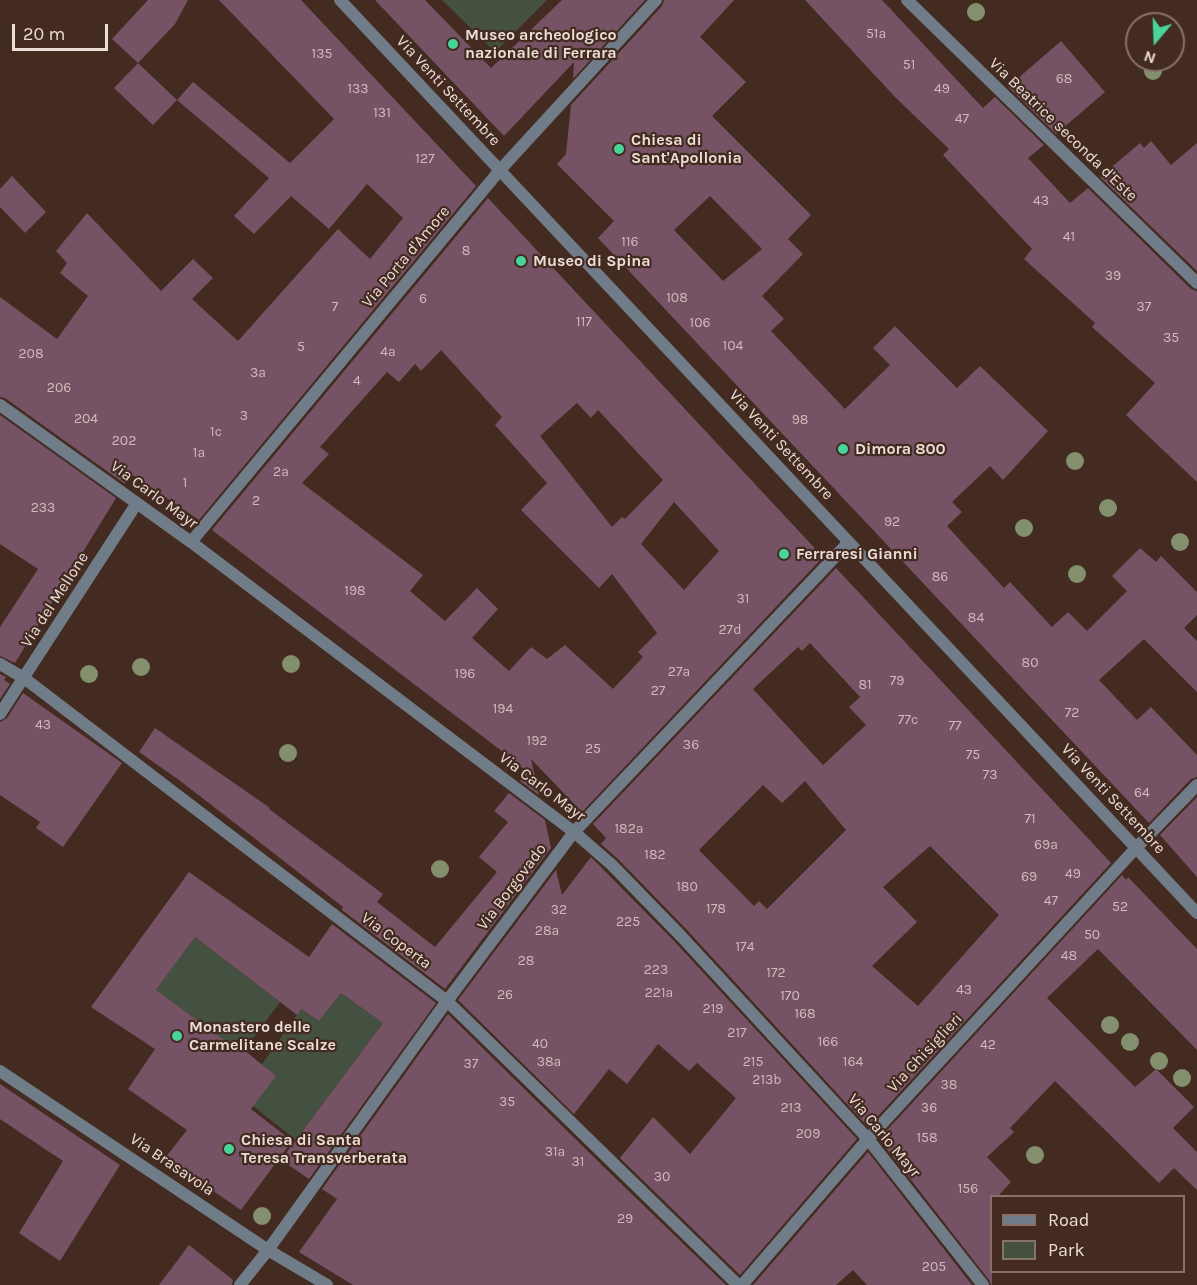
<!DOCTYPE html>
<style>
body{margin:0}
#map{position:relative;width:1197px;height:1285px;overflow:hidden;background:#432b21;font-family:Karla,sans-serif}
canvas{display:block}
.legend{position:absolute;left:990px;top:1195px;width:195px;height:78px;box-sizing:border-box;background:#432b21;border:2px solid #877269;margin:0;padding:8px 10px;list-style:none;font-size:18px;color:#edddd6}
.legend li{display:flex;align-items:center;gap:12px;height:30px}
.legend b{width:30px;border:2px solid #877269}
.north{position:absolute;left:1125px;top:12px;width:60px;height:60px;box-sizing:border-box;background:#432b21;border:2px solid #877269;border-radius:50%;rotate:199deg;font-size:16px;font-weight:700;line-height:24px;text-align:center;color:#edddd6}
.north::after{content:'';display:block;margin:auto;width:21px;height:27px;background:#49d49c;clip-path:polygon(50% 0,100% 100%,50% 72%,0 100%)}
.scale{position:absolute;left:12px;top:24px;width:96px;height:27px;box-sizing:border-box;border:3px solid #edddd6;border-top:0;padding-left:8px;font-size:18px;line-height:21px;white-space:nowrap;color:#edddd6;-webkit-text-stroke:4px #432b21;paint-order:stroke}
</style>
<div id="map">
<canvas width="1197" height="1285"></canvas>
<ul class="legend">
<li><b style="height:8px;background:#707c88"></b>Road</li>
<li><b style="height:16px;background:#445140"></b>Park</li>
</ul>
<div class="north">N</div>
<div class="scale">20 m</div>
</div>
<script>
const ctx = document.querySelector('canvas').getContext('2d');
ctx.lineJoin = 'round';
function fillPath(path, color) { ctx.fillStyle = color; ctx.fill(path, 'evenodd'); }
const poly = rows => new Path2D(rows.map(r => 'M' + r).join(''));
function trace(path, color, width, dash) { ctx.strokeStyle = color; ctx.lineWidth = width; ctx.lineCap = dash ? 'butt' : 'round'; ctx.setLineDash(dash || []); ctx.stroke(path); }
function label(font, color, halo, rows, align = 'center') {
  ctx.font = font + ' Karla,sans-serif'; ctx.lineWidth = 4.5; ctx.setLineDash([]); ctx.textBaseline = 'middle'; ctx.strokeStyle = halo; ctx.fillStyle = color; for (const [text, x, y, turn = 0] of rows) {
    ctx.save(); ctx.translate(x, y); ctx.rotate((+turn || 0) * Math.PI / 180); ctx.textAlign = isNaN(turn) ? turn : align; if (halo) ctx.strokeText(text, 0, 0); ctx.fillText(text, 0, 0); ctx.restore();
  }
}
fillPath(poly([
 [442,0,547,0,495,52],
 [195,937,280,1002,242,1053,156,990],
 [341,993,383,1023,296,1140,253,1106,262,1064,301,1009,319,1021]
]), '#445140');
fillPath(poly([
 [148,0,188,0,175,24,138,63,112,39],
 [219,0,301,0,476,186,199,520,131,474,125,484,5,398,0,397,0,297,57,339,88,296,60,273,67,263,56,251,87,213,161,291,193,259,213,278,192,299,238,341,338,229,370,259,403,218,367,184,329,229,291,196,254,234,234,216,269,178,177,100,193,82,290,163,334,119],
 [375,0,425,0,491,68,562,0,645,0,573,79,574,62,504,136],
 [664,0,734,0,700,37,746,82,712,116,811,215,788,239,803,254,762,296,784,319,771,331,845,409,890,365,873,348,895,326,957,388,980,366,1048,431,1003,480,990,466,952,502,962,512,947,526,1004,588,1010,582,1052,627,1068,612,1087,631,1127,591,1112,576,1140,548,1156,562,1161,556,1197,592,1197,615,1184,628,1197,641,1197,692,1144,639,1099,680,1137,720,1151,707,1197,755,1197,777,1191,779,1149,823,598,238,614,221,557,164,566,154,571,105,662,6],
 [710,196,762,249,723,281,674,230],
 [805,0,882,0,983,108,995,97,1044,145,1028,158,1070,203,1088,188,1191,289,1197,291,1197,482,1126,415,1155,383,1092,327,1095,323,1024,259,1032,249,943,155,949,149,895,97],
 [1061,41,1105,92,1056,134,1008,87],
 [138,63,177,100,153,125,114,88],
 [1151,141,1171,165,1197,143,1197,271,1100,177,1140,143,1144,148],
 [12,176,46,212,25,233,0,207,0,189],
 [488,198,823,557,582,812,531,759,539,795,520,781,527,772,507,755,212,530],
 [441,350,502,417,495,425,547,483,521,510,599,588,612,574,657,633,638,652,643,657,613,689,565,645,547,659,531,647,509,671,472,638,498,609,477,588,445,621,410,591,423,575,302,483,329,454,320,447,387,372,399,382,415,364,421,371],
 [577,403,591,418,598,410,663,480,625,519,622,517,612,527,540,436],
 [674,502,719,551,684,590,641,544],
 [0,415,116,498,15,663,0,656,0,627,38,569,0,544],
 [836,568,1111,863,868,1127,687,930,618,859,601,844,606,838,593,824],
 [810,643,860,697,849,707,866,725,823,765,753,689,798,647,802,651],
 [805,781,846,830,767,909,759,901,754,906,699,850,763,785,782,803],
 [930,846,999,915,918,1006,872,966,917,922,883,887],
 [0,674,6,677,4,680,10,684,0,699],
 [23,693,122,763,63,847,36,828,40,822,0,795,0,722,7,718],
 [155,728,270,808,269,809,383,894,377,902,435,947,497,872,479,857,508,822,494,811,509,793,545,820,551,848,445,989,342,910,343,907,249,834,179,780,139,752],
 [1197,797,1197,877,1160,835],
 [591,857,675,942,857,1139,740,1275,620,1158,653,1117,690,1154,736,1098,697,1063,689,1071,658,1044,627,1084,609,1069,574,1114,458,1000,556,870,562,895],
 [189,872,309,957,332,924,436,1003,309,1179,281,1160,383,1023,341,993,319,1021,301,1009,297,1015,195,937,156,990,242,1053,244,1050,276,1076,251,1109,292,1141,241,1210,165,1158,187,1130,128,1089,155,1049,91,1007],
 [1122,875,1126,880,1128,877,1197,949,1197,1050,1098,949,1047,998,1135,1087,1156,1069,1194,1107,1173,1128,1197,1152,1197,1190,1174,1168,1159,1183,1055,1081,1010,1128,1014,1132,987,1157,1011,1182,997,1197,992,1197,992,1285,991,1285,989,1280,879,1139],
 [448,1014,608,1171,726,1285,353,1285,299,1252,337,1199,322,1189],
 [0,1084,120,1165,60,1261,19,1233,63,1161,0,1119],
 [868,1152,972,1285,867,1285,853,1270,836,1285,753,1285],
 [189,1245,233,1280,232,1285,159,1285]
]), '#765364');
trace(poly([
 [340,0,1197,913],
 [907,0,1197,283],
 [0,405,191,542,574,832,612,865,681,936,868,1139,983,1285],
 [191,542,500,170,656,0],
 [0,664,24,678,447,1001,738,1285],
 [0,714,137,503],
 [0,1071,268,1250,327,1285],
 [240,1285,268,1250,447,1001,574,832,849,542],
 [742,1285,868,1139,1136,848,1197,785]
]), '#707c88', 12);
ctx.fillStyle = '#848f6d';
for (const [x, y] of [
 [976,12],
 [1153,71],
 [1075,461],
 [1108,508],
 [1024,528],
 [1180,542],
 [1077,574],
 [291,664],
 [141,667],
 [89,674],
 [288,753],
 [440,869],
 [1110,1025],
 [1130,1042],
 [1159,1061],
 [1182,1078],
 [1035,1155],
 [262,1216]
]) { ctx.beginPath(); ctx.arc(x, y, 9, 0, 2 * Math.PI); ctx.fill(); }
for (const [x, y, r, color] of [
 [453,44,6,"#49d49c"],
 [619,149,6,"#49d49c"],
 [521,261,6,"#49d49c"],
 [843,449,6,"#49d49c"],
 [784,554,6,"#49d49c"],
 [177,1036,6,"#49d49c"],
 [229,1149,6,"#49d49c"]
]) { const dot = new Path2D(); dot.arc(x, y, r, 0, 2 * Math.PI); ctx.fillStyle = color; ctx.fill(dot); trace(dot, '#432b21', 2); }
label('14px', '#cfbaba', null, [
 ["51a",876,34],
 ["135",322,54],
 ["51",909,65],
 ["68",1064,79],
 ["133",358,89],
 ["49",942,89],
 ["131",382,113],
 ["47",962,119],
 ["127",425,159],
 ["43",1041,201],
 ["41",1069,237],
 ["116",630,242],
 ["8",466,251],
 ["39",1113,276],
 ["108",677,298],
 ["6",423,299],
 ["7",335,307],
 ["37",1144,307],
 ["117",584,322],
 ["106",700,323],
 ["35",1171,338],
 ["104",733,346],
 ["5",301,347],
 ["4a",388,352],
 ["208",31,354],
 ["3a",258,373],
 ["4",357,381],
 ["206",59,388],
 ["3",244,416],
 ["204",86,419],
 ["98",800,420],
 ["1c",216,432],
 ["202",124,441],
 ["1a",199,453],
 ["2a",281,472],
 ["1",185,483],
 ["2",256,501],
 ["233",43,508],
 ["92",892,522],
 ["86",940,577],
 ["198",355,591],
 ["31",743,599],
 ["84",976,618],
 ["27d",730,630],
 ["80",1030,663],
 ["27a",679,672],
 ["196",465,674],
 ["79",897,681],
 ["81",865,685],
 ["27",658,691],
 ["194",503,709],
 ["72",1072,713],
 ["77c",908,720],
 ["43",43,725],
 ["77",955,726],
 ["192",537,741],
 ["36",691,745],
 ["25",593,749],
 ["75",973,755],
 ["73",990,775],
 ["64",1142,793],
 ["71",1030,819],
 ["182a",629,829],
 ["69a",1046,845],
 ["182",655,855],
 ["49",1073,874],
 ["69",1029,877],
 ["180",687,887],
 ["47",1051,901],
 ["52",1120,907],
 ["178",716,909],
 ["32",559,910],
 ["225",628,922],
 ["28a",547,931],
 ["50",1092,935],
 ["174",745,947],
 ["48",1069,956],
 ["28",526,961],
 ["223",656,970],
 ["172",776,973],
 ["43",964,990],
 ["221a",659,993],
 ["26",505,995],
 ["170",790,996],
 ["219",713,1009],
 ["168",805,1014],
 ["217",737,1033],
 ["166",828,1042],
 ["40",540,1044],
 ["42",988,1045],
 ["38a",549,1062],
 ["215",753,1062],
 ["164",853,1062],
 ["37",471,1064],
 ["213b",767,1080],
 ["38",949,1085],
 ["35",507,1102],
 ["213",791,1108],
 ["36",929,1108],
 ["209",808,1134],
 ["158",927,1138],
 ["31a",555,1152],
 ["31",578,1162],
 ["30",662,1177],
 ["156",968,1189],
 ["29",625,1219],
 ["205",934,1267]
]);
label('bold 16px', '#edddd6', '#432b21', [
 ["Museo archeologico",465,35],
 ["nazionale di Ferrara",465,53],
 ["Chiesa di",631,140],
 ["Sant'Apollonia",631,158],
 ["Museo di Spina",533,261],
 ["Dimora 800",855,449],
 ["Ferraresi Gianni",796,554],
 ["Monastero delle",189,1027],
 ["Carmelitane Scalze",189,1045],
 ["Chiesa di Santa",241,1140],
 ["Teresa Transverberata",241,1158]
], 'left');
label('16px', '#edddd6', '#432b21', [
 ["Via Venti Settembre",448,91,47],
 ["Via Beatrice seconda d'Este",1063,130,44],
 ["Via Porta d'Amore",406,257,-50],
 ["Via Venti Settembre",781,445,47],
 ["Via Carlo Mayr",154,495,36],
 ["Via del Mellone",55,600,-57],
 ["Via Carlo Mayr",542,787,37],
 ["Via Venti Settembre",1113,799,47],
 ["Via Borgovado",512,887,-53],
 ["Via Coperta",396,941,37],
 ["Via Ghisiglieri",925,1053,-47],
 ["Via Carlo Mayr",884,1136,50],
 ["Via Brasavola",172,1165,34]
]);
</script>
